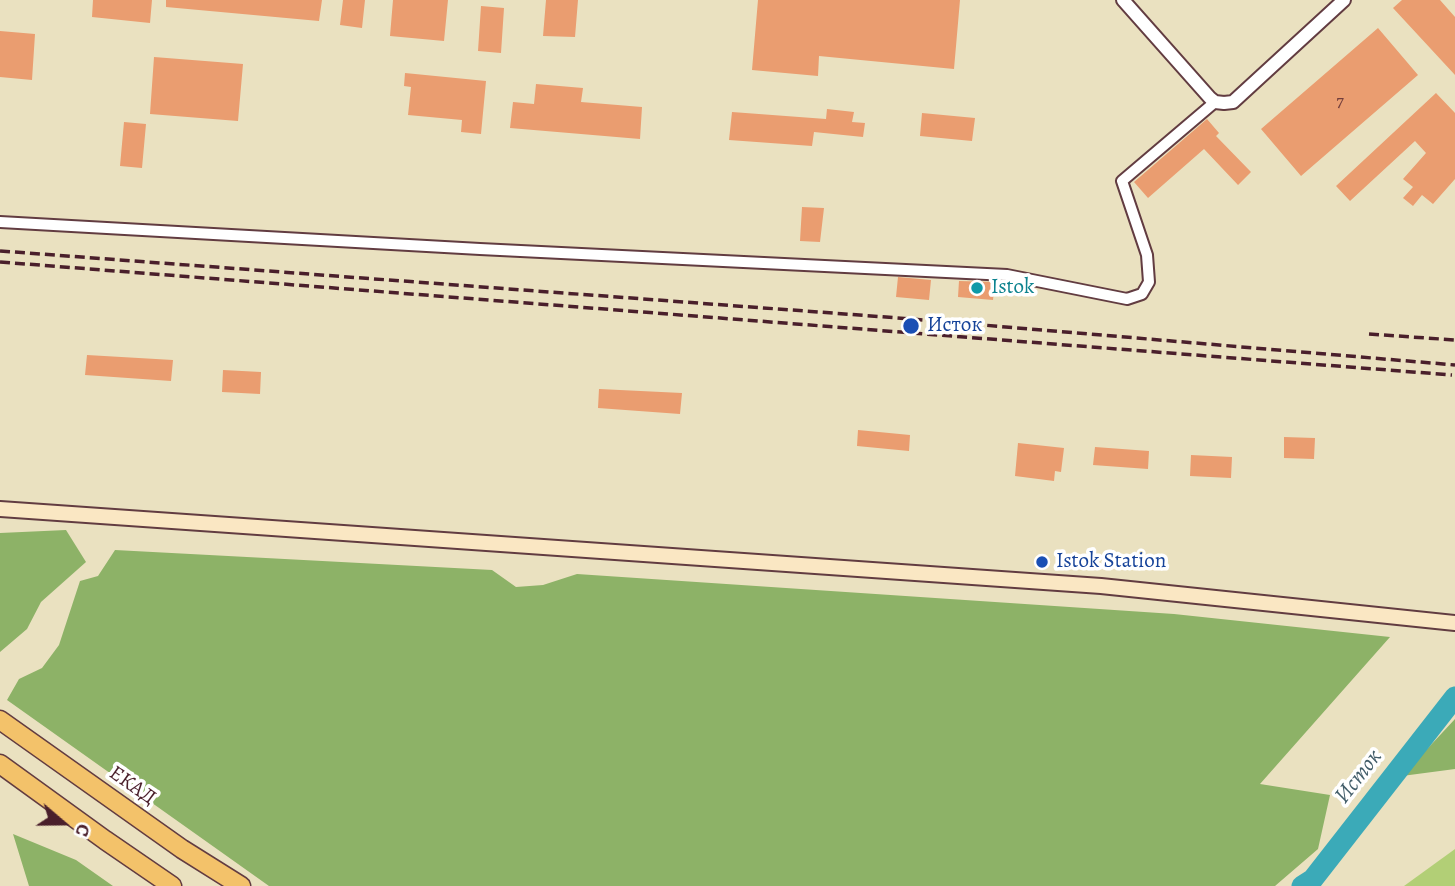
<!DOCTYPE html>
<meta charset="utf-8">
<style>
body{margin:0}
#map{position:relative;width:1455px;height:886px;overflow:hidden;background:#eae1c0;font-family:Alegreya,serif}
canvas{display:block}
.north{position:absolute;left:28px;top:788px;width:70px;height:70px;-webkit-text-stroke:5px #fff;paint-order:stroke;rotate:110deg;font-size:19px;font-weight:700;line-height:28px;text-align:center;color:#4a1f2b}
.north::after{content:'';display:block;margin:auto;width:24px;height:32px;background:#4a1f2b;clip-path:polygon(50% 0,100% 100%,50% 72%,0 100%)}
</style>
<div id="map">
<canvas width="1455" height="886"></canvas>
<div class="north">С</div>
</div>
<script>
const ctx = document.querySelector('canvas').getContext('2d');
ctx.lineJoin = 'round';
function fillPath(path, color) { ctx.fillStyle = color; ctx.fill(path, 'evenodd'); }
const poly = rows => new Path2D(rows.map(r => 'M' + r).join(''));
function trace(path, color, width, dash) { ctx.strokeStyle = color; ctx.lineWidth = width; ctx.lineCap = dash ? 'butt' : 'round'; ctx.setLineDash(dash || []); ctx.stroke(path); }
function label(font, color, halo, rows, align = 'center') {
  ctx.font = font + ' Alegreya,serif'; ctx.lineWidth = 7; ctx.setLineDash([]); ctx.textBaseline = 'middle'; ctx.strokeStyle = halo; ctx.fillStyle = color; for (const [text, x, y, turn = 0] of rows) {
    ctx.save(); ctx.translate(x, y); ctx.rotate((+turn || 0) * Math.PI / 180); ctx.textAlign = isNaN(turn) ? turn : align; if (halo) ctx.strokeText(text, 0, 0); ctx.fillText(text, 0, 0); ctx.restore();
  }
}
fillPath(poly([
 [1455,849,1455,886,1404,886]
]), '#b2cf76');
fillPath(poly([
 [66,530,86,562,41,602,27,629,0,652,0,533],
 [115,550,492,570,516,587,543,585,577,574,1174,614,1390,637,1260,784,1330,795,1318,849,1275,886,269,886,7,700,19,679,42,668,59,645,80,581,98,576],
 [1455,719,1455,769,1402,776],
 [13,834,76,860,113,886,29,886]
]), '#8db267');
trace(poly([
 [1302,886,1313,879,1455,697]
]), '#3baab8', 21);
fillPath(poly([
 [93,0,152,0,150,23,92,17],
 [166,0,322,0,319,21,166,7],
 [343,0,365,0,362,28,340,25],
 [393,0,448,0,444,41,390,36],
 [546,0,578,0,575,37,543,36],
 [758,0,960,0,954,69,819,56,818,76,752,70],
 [1402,0,1440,0,1455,17,1455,75,1393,8],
 [481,6,504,8,501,53,478,51],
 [1378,28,1418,75,1301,176,1261,129],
 [0,31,35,34,32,80,0,77],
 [154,57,243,64,238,121,150,114],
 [405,73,486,81,481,134,461,132,462,120,408,115,411,87,404,86],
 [536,84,583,88,581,102,642,107,640,139,510,128,513,102,534,104],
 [1436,93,1455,113,1455,179,1433,204,1422,195,1413,206,1403,198,1413,187,1403,179,1426,153,1415,141,1350,201,1336,186],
 [827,109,854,112,852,122,865,123,863,137,814,132,812,146,729,140,732,112,826,119],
 [922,113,975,118,972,141,920,136],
 [1207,119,1219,133,1216,136,1251,172,1238,185,1204,149,1148,198,1134,182],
 [124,122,146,124,142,168,120,166],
 [802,207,824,208,820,242,800,241],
 [898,277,931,280,929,300,896,297],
 [959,281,995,282,993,300,958,297],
 [87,355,173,360,171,381,85,375],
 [223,370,261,372,260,394,222,392],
 [599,389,682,393,680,414,598,408],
 [858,430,910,435,909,451,857,446],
 [1284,437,1315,438,1314,459,1284,458],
 [1018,443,1064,448,1061,472,1055,471,1054,481,1015,476],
 [1095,447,1149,451,1148,469,1093,465],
 [1191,455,1232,457,1231,478,1190,476]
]), '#ea9d70');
const minor = poly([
 [0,222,480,249,1007,275,1127,299,1142,294,1149,282,1147,255,1122,181,1215,102]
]);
const tertiary = poly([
 [1123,0,1210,98,1215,102,1224,103,1233,102,1344,0]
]);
const secondary = poly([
 [0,509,1101,586,1455,623]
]);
const trunk = poly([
 [0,720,182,849,241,886],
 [0,764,105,840,172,886]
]);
trace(minor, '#623c41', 14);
trace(tertiary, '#623c41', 16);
trace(secondary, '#623c41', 18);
trace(trunk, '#623c41', 21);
trace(minor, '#fff', 10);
trace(tertiary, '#fff', 12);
trace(secondary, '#fae7c3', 14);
trace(trunk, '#f3c26a', 18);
trace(poly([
 [0,251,912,319,1455,365],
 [0,262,1452,375],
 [1369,334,1455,340]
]), '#4a1f2b', 3.5, [10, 5]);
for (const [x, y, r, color] of [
 [977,288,7,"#0f9aa8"],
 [911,326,9,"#1a4fb4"],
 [1042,562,7,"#1a4fb4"]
]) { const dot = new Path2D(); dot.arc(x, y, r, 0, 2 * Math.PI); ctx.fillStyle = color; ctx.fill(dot); trace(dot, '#fff', 2.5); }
label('18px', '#723e3c', null, [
 ["7",1340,102]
]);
label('21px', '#0d838f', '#fff', [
 ["Istok",991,288]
], 'left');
label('21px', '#164399', '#fff', [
 ["Исток",927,326],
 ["Istok Station",1056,562]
], 'left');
label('21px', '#4a1f2b', '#fff', [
 ["ЕКАД",132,786,35]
]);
label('italic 23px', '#435e6a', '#fff', [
 ["Исток",1359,777,-52]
]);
</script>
